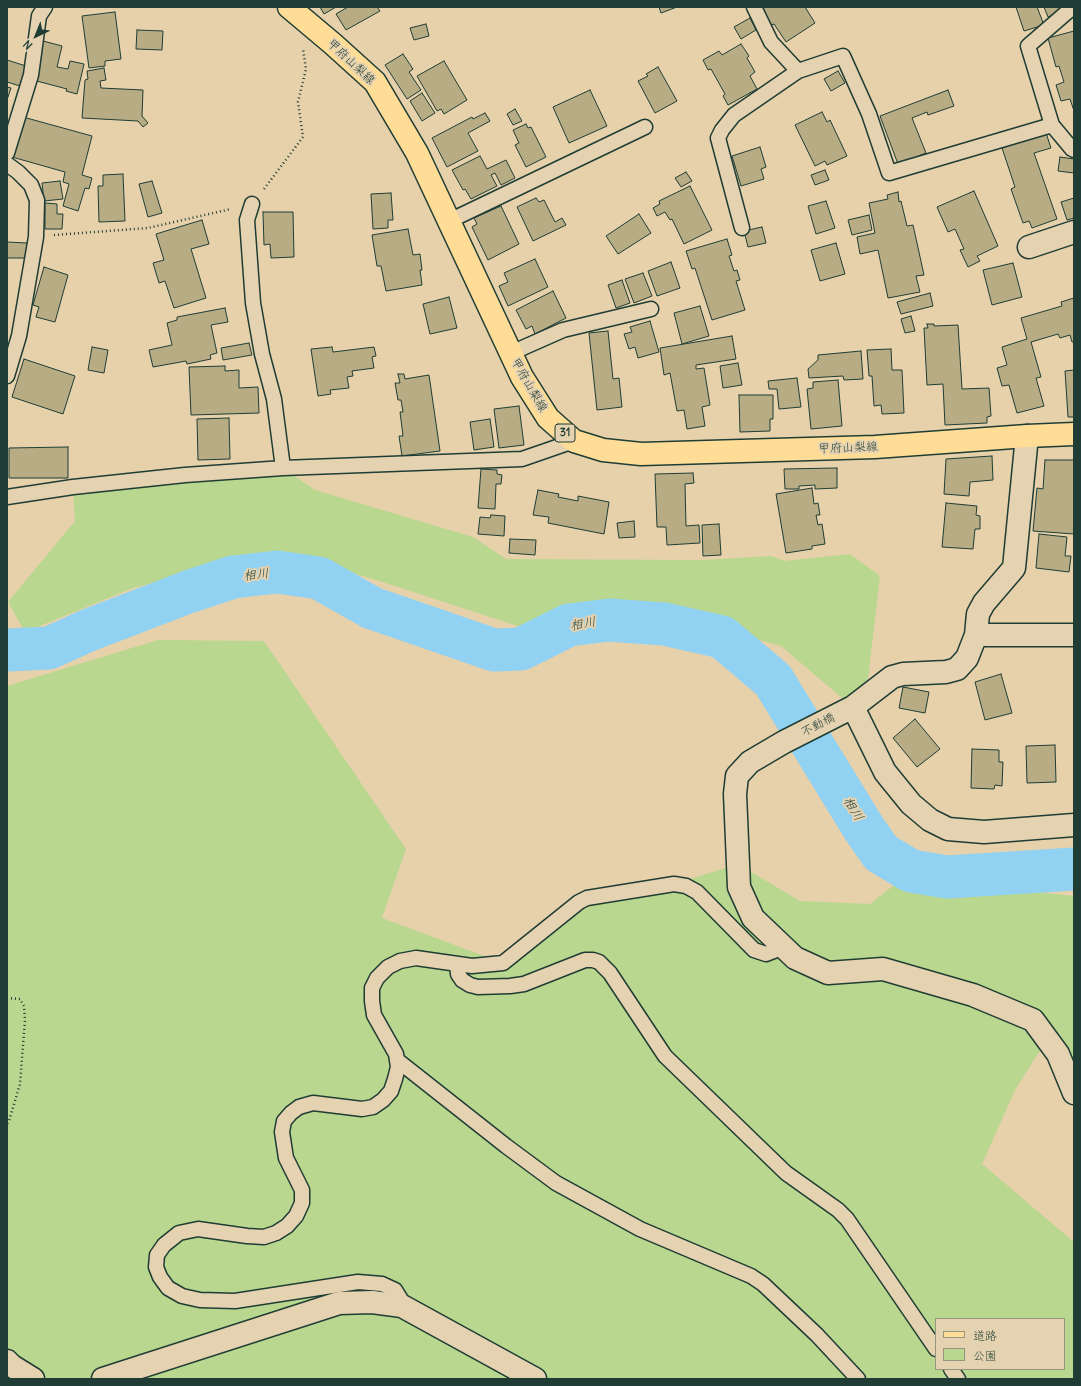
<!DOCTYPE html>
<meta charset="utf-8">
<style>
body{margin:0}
#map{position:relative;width:1081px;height:1386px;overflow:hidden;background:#e6d1ab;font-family:Delius,"Klee One",sans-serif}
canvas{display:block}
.frame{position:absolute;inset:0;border:8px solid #1f3d34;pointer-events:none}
.legend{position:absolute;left:935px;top:1318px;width:130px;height:52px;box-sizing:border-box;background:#e5d2b0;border:1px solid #96967e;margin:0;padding:5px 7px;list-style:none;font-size:12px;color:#1f3d34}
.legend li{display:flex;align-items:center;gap:8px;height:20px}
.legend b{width:20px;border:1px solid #96967e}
.north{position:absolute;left:16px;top:16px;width:40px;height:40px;-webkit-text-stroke:3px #e5d2b0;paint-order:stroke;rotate:223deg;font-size:11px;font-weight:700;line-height:16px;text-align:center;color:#1f3d34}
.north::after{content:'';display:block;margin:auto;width:14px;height:18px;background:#1f3d34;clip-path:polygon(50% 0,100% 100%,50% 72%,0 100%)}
</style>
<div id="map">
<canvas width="1081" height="1386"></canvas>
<div class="frame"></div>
<ul class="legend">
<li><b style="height:5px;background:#ffdd96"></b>道路</li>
<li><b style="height:11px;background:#b9d78f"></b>公園</li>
</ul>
<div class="north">N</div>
</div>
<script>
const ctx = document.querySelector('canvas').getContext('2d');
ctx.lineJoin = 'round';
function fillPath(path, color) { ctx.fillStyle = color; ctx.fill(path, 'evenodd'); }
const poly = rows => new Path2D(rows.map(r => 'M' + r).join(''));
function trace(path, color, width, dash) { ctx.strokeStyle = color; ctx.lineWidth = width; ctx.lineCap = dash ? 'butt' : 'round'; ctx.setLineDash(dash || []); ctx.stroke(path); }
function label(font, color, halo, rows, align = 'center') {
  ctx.font = font + ' Delius,"Klee One",sans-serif'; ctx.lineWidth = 4; ctx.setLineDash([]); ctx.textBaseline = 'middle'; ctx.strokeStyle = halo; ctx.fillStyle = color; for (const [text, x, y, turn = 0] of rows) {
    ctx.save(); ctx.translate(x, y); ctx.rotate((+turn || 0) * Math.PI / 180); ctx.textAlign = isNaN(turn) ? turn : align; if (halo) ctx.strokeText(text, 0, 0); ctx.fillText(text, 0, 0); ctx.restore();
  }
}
fillPath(poly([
 [283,468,315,490,473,537,506,559,702,560,772,556,784,561,850,554,880,576,866,696,853,707,781,646,672,616,588,615,551,628,521,627,376,580,278,551,133,588,25,632,8,602,75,521,73,487],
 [158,640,264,641,406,849,382,918,503,963,579,902,674,884,738,864,800,901,870,904,903,878,1074,896,1074,1093,1047,1040,1016,1088,982,1164,1074,1242,1074,1379,7,1379,7,686],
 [936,1319,1064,1319,1064,1369,936,1369]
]), '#b9d78f');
trace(poly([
 [7,650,49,648,89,630,188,592,233,577,277,572,319,578,372,608,494,650,521,649,569,625,609,620,664,624,722,637,773,680,863,827,881,853,911,871,947,877,1074,869]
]), '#91d1f2', 43);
const building = poly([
 [320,7,336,7,324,14,320,7],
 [348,7,377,7,380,11,346,30,336,14,348,7],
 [659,7,677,7,661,13,659,7],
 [759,7,805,7,815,23,786,42,774,24,771,25,759,7],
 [1016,7,1037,7,1044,25,1024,31,1016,7],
 [1044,7,1067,7,1068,9,1048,17,1044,7],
 [115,12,121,59,105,61,105,66,89,68,82,16,115,12],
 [750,18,756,30,741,39,734,27,750,18],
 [426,24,429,36,414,40,410,28,426,24],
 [137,30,163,31,162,50,136,49,137,30],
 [1074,31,1074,111,1070,99,1061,101,1056,85,1064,82,1059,66,1056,67,1048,38,1074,31],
 [43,41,62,46,57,67,68,69,70,61,84,64,77,94,66,91,67,89,33,80,43,41],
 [741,44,749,56,747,58,755,72,750,76,757,89,728,105,723,96,725,94,711,69,708,70,703,60,719,51,722,55,741,44],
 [403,54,413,69,409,72,421,90,407,99,385,65,403,54],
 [7,60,26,66,20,86,7,82,7,60],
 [444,61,467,100,444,114,441,109,437,111,417,76,444,61],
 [658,67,677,101,655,113,638,81,648,76,646,74,658,67],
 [104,68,106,80,100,81,101,88,143,90,142,116,148,123,143,127,138,121,82,118,85,80,88,79,87,71,104,68],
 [838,71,845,83,831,91,824,79,838,71],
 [7,87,11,88,7,100,7,87],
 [590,90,607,126,569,143,553,107,590,90],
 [948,90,954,106,928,115,927,112,912,118,926,153,898,164,880,116,948,90],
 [422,93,435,113,422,121,410,101,422,93],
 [515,109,522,121,513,125,507,114,515,109],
 [822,112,827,122,830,120,847,156,827,165,825,161,815,166,795,125,822,112],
 [485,113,490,121,468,133,478,151,447,167,432,138,472,117,473,119,485,113],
 [23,117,92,136,82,175,92,178,89,189,85,188,78,211,63,206,69,184,63,182,65,172,12,157,23,117],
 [526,124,528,128,531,127,546,157,526,167,515,145,519,143,513,130,526,124],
 [1046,133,1051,148,1034,153,1057,219,1032,228,1029,221,1023,223,1011,189,1015,187,1002,148,1046,133],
 [760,147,766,167,761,169,764,179,741,186,732,156,760,147],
 [480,156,487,169,506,160,515,178,501,185,495,173,491,175,497,186,471,199,465,189,463,190,452,170,480,156],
 [1060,157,1074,159,1074,173,1058,171,1060,157],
 [825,170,829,180,815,185,811,175,825,170],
 [686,172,692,181,681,187,675,178,686,172],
 [123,174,125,221,99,222,98,186,103,186,103,175,123,174],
 [60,181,63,199,44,201,42,183,60,181],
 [152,181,162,213,148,217,139,184,152,181],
 [690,186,712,230,684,244,672,219,670,220,665,212,657,216,653,208,660,204,659,201,690,186],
 [974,191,998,246,977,256,980,261,968,267,960,250,964,249,955,229,948,232,937,207,974,191],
 [898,192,899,202,901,201,907,226,913,225,924,275,916,276,920,292,888,298,878,250,860,254,857,237,875,233,869,203,888,199,887,195,898,192],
 [391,193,393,220,388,220,388,228,373,229,371,194,391,193],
 [536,198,539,202,544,200,555,222,562,218,566,225,533,241,517,207,536,198],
 [1074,198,1074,218,1067,220,1061,202,1074,198],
 [826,201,835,228,816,234,808,206,826,201],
 [45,203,57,204,57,214,63,214,62,229,45,229,45,203],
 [501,206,519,244,488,260,472,227,477,224,474,218,501,206],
 [263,212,293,212,294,257,271,258,270,244,264,245,263,212],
 [639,214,651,233,618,254,606,236,639,214],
 [869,215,872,230,852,235,848,220,869,215],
 [202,220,209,244,191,249,206,298,174,308,165,281,159,283,153,263,164,260,156,234,202,220],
 [762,227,766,243,748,247,744,231,762,227],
 [408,229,413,255,420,254,422,270,420,270,422,285,386,291,381,266,377,266,372,235,408,229],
 [727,239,732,255,729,256,734,271,737,270,740,280,736,281,745,310,712,320,695,268,692,269,686,251,727,239],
 [7,242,27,243,26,258,7,258,7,242],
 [836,243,845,274,820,281,811,250,836,243],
 [535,259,548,287,508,306,499,286,508,282,504,273,535,259],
 [671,262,680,288,657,296,648,271,671,262],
 [1013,263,1022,297,992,305,983,270,1013,263],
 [44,267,68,275,55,322,36,317,39,307,33,305,44,267],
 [643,273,652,296,634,303,625,279,643,273],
 [622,280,630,303,616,308,608,285,622,280],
 [553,291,566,318,535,334,532,326,526,329,516,310,553,291],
 [930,293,933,306,901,314,897,302,930,293],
 [449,297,457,328,430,334,423,304,449,297],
 [1074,298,1074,342,1072,342,1070,335,1060,338,1058,334,1031,342,1041,377,1036,378,1044,406,1017,413,1009,385,1002,386,997,368,1007,365,1002,347,1027,339,1021,318,1062,306,1061,302,1074,298],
 [700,306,709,336,682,344,674,313,700,306],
 [225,308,228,322,211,325,217,353,210,355,211,359,187,364,186,361,153,367,149,350,172,345,167,323,177,320,177,317,225,308],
 [911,316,915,331,905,333,901,319,911,316],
 [650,321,659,352,638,358,635,347,629,349,624,334,632,332,630,327,650,321],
 [927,324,934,324,934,326,958,325,962,389,989,388,991,416,987,417,987,423,945,425,943,384,927,385,924,328,928,328,927,324],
 [608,331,613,379,619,378,622,407,597,410,589,333,608,331],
 [732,336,736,359,696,365,696,369,704,368,710,405,702,407,705,426,687,429,684,410,677,411,670,373,664,375,660,348,732,336],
 [249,343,252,355,223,360,221,348,249,343],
 [92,347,108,350,104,373,88,370,92,347],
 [332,347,333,352,374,347,376,356,372,357,374,368,352,371,353,376,347,377,349,388,330,390,331,394,318,396,311,349,332,347],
 [891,349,892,370,902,370,904,413,882,414,881,405,874,406,872,376,869,376,867,350,891,349],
 [861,351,863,379,844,380,843,376,809,378,808,369,818,360,818,355,861,351],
 [24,359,75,376,63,414,12,397,24,359],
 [738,363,742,385,723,388,720,366,738,363],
 [225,366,225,371,239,370,239,388,258,387,259,413,191,415,189,367,225,366],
 [1074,370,1074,417,1068,417,1065,371,1074,370],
 [398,374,404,374,405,379,429,375,440,451,402,456,399,436,403,436,400,412,403,412,401,400,398,400,395,383,400,383,398,374],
 [797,378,801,407,779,409,777,389,769,389,768,381,797,378],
 [838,380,842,426,811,429,807,389,813,388,813,382,838,380],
 [739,395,773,395,773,419,770,419,770,431,740,432,739,395],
 [519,406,524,445,499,448,494,409,519,406],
 [229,418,230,459,198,460,197,419,229,418],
 [490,419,494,447,474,450,470,422,490,419],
 [68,447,68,478,9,478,9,448,68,447],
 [992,456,993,480,970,482,969,496,944,494,946,459,992,456],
 [1045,460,1074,460,1074,534,1033,531,1037,488,1043,489,1045,460],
 [837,468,837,488,815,489,815,485,799,486,799,489,785,489,784,469,837,468],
 [481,469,497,470,497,474,502,475,501,484,496,484,495,509,478,508,481,469],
 [693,473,694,483,685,484,686,526,699,525,700,543,667,545,666,527,657,527,655,474,693,473],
 [812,488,814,504,818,503,820,515,816,515,818,525,822,524,825,544,812,546,812,549,786,553,776,494,812,488],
 [538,490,559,494,558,497,578,501,578,496,609,502,604,534,548,523,549,517,533,515,538,490],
 [946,503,977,506,976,515,980,516,980,529,975,529,973,549,942,547,946,503],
 [491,515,505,516,504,536,478,534,480,517,490,518,491,515],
 [634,521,635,537,619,538,617,523,634,521],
 [719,524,721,555,703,556,702,525,719,524],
 [1039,534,1067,537,1065,556,1071,556,1069,572,1036,568,1039,534],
 [510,539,536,540,535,555,509,553,510,539],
 [1001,674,1012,713,985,720,975,682,1001,674],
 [903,687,929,692,925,713,899,708,903,687],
 [915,719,940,749,917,767,893,738,915,719],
 [1055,745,1056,782,1027,783,1026,746,1055,745],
 [972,749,999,750,999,762,1003,762,1002,786,995,785,994,789,971,788,972,749]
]);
fillPath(building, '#b8ac85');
trace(building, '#1f3d34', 1);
const lane = poly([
 [754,7,771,42,798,71,843,56,869,114,889,173,1052,125,1072,149,1074,150],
 [1052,125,1028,46,1073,7],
 [7,153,31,75,39,16,45,7],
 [7,164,18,172,31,185,37,200,36,237,19,336,7,376],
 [252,204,247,220,253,303,262,354,274,399,283,468],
 [449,221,645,127],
 [742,228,718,138,722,130,734,115,798,71],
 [511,353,563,330,651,309],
 [7,497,73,487,185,475,283,468,522,459,574,441],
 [457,964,458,974,462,980,470,985,478,987,510,986,524,984,585,960,593,960,599,962,610,973,665,1056,786,1173,838,1210,847,1219,936,1349],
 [397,1060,506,1146,556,1183,640,1229,751,1276,763,1284,817,1335,858,1379],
 [402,1306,400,1298,395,1290,382,1284,358,1282,235,1301,200,1300,182,1296,168,1288,160,1277,156,1267,157,1255,164,1245,179,1233,198,1229,247,1236,264,1237,276,1233,287,1226,296,1216,302,1203,302,1190,286,1158,282,1132,284,1121,291,1113,299,1107,313,1103,362,1109,373,1107,383,1100,391,1091,395,1079,398,1067,396,1054,374,1015,372,1001,372,988,377,978,388,967,400,961,416,958,472,966,503,963,579,902,587,898,674,884,686,886,697,892,754,950,766,954,784,947],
 [951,1369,958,1379]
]);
const street = poly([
 [1029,247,1074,232],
 [1027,436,1014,568,984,603,978,614,976,635,967,658,957,669,946,672,903,674,892,677,853,707,885,772,911,804,930,820,948,829,984,832,1074,825],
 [976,635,1074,635],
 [853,707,784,742,750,762,737,776,735,794,739,887,753,918,795,958,828,973,883,969,973,995,1033,1020,1058,1054,1074,1093],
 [7,1361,12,1366,33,1379],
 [103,1379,339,1303,372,1302,402,1306,535,1379]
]);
const primary = poly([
 [289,7,333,44,375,82,417,153,522,377,548,418,574,441,603,450,641,454,875,447,1027,436,1074,434]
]);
trace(lane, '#1f3d34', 17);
trace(street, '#1f3d34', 25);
trace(primary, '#1f3d34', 25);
trace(poly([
 [264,189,303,137,298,102,306,69,303,49],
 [54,235,148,228,231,209],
 [7,998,20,999,24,1006,25,1020,20,1084,9,1121,7,1124]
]), '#1f3d34', 2.5, [1, 3]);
trace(lane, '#e5d2b0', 14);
trace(street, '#e5d2b0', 22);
trace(primary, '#ffdd96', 22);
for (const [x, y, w] of [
 [565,433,20]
]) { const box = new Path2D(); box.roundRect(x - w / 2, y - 9, w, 18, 3); ctx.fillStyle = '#e5d2b0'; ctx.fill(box); trace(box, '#1f3d34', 1); }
label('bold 11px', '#1f3d34', null, [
 ["31",565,433]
]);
label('12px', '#1f3d34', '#e5d2b0', [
 ["甲府山梨線",351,62,43],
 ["甲府山梨線",529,385,60],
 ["甲府山梨線",848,448,-2],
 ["不動橋",818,725,-27]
]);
label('italic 13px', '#25443e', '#e5d2b0', [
 ["相川",256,575,-7],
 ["相川",583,624,-10],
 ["相川",853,809,58]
]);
</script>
